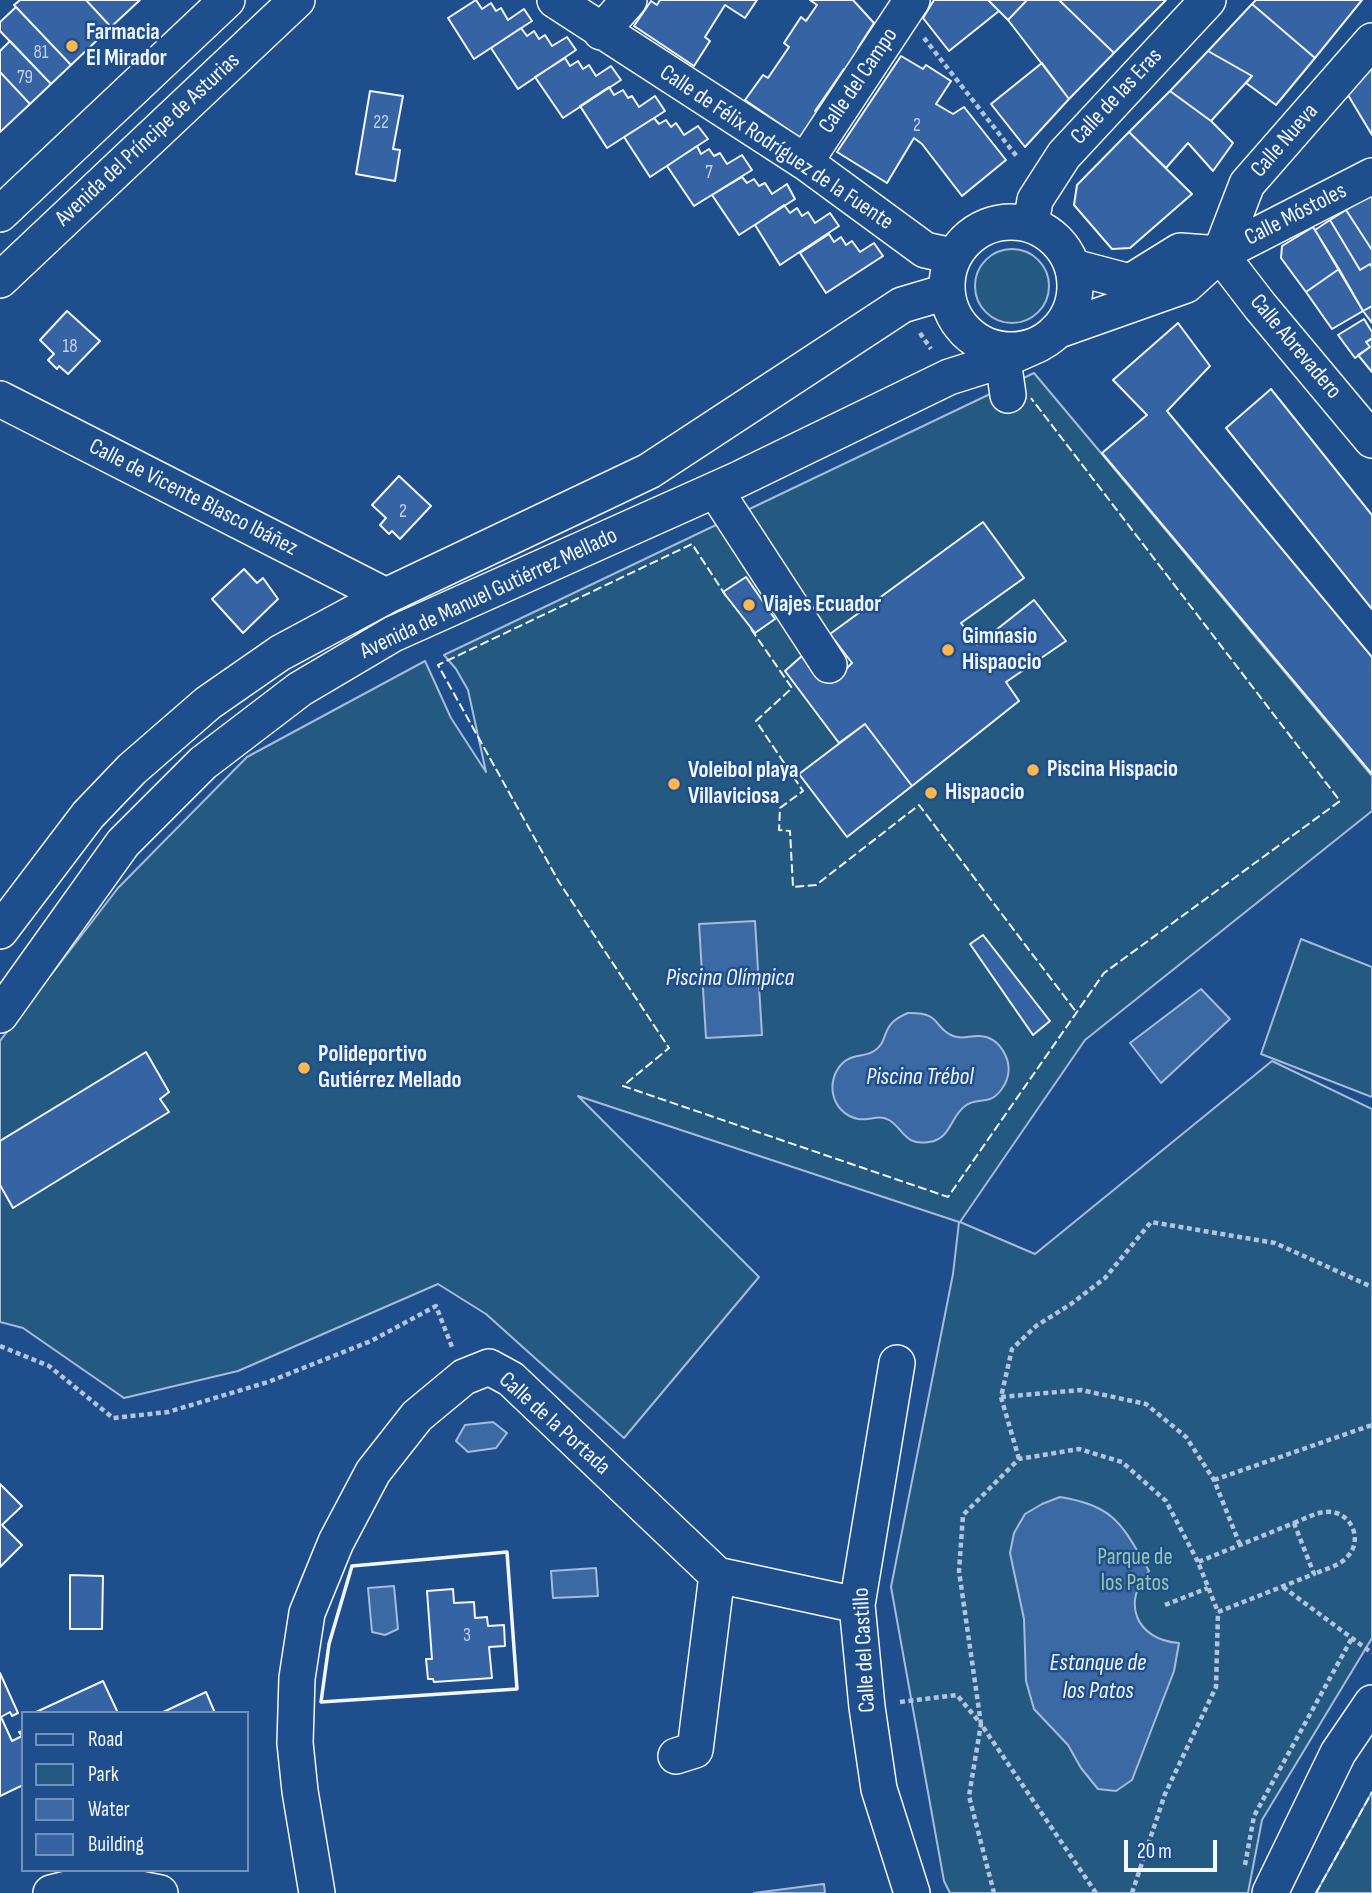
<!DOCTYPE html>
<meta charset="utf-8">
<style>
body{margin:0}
#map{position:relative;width:1372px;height:1893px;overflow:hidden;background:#1f4e8c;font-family:"Sofia Sans Condensed",sans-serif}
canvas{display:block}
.legend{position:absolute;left:21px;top:1711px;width:228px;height:161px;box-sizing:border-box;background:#1f4e8c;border:2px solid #7391ba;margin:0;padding:9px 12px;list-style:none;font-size:21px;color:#f2f6ff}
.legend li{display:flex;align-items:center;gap:14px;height:35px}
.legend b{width:35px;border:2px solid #7391ba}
.scale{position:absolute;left:1124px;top:1840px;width:93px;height:32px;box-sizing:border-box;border:4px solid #f2f6ff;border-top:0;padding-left:9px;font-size:21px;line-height:24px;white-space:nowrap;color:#f2f6ff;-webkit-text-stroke:5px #1f4e8c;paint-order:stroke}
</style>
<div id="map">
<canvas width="1372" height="1893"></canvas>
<ul class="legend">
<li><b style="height:9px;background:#1f4e8c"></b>Road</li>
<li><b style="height:19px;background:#245a82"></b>Park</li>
<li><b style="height:19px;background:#3b69a3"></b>Water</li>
<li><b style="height:19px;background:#3563a3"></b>Building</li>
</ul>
<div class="scale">20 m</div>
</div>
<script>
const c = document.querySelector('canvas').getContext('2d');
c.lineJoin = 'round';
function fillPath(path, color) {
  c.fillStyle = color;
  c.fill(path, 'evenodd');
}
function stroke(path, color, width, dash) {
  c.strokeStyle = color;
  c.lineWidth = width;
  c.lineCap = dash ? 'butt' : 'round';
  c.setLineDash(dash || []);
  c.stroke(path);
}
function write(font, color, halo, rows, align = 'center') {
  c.font = font + ' "Sofia Sans Condensed",sans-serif';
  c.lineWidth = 5;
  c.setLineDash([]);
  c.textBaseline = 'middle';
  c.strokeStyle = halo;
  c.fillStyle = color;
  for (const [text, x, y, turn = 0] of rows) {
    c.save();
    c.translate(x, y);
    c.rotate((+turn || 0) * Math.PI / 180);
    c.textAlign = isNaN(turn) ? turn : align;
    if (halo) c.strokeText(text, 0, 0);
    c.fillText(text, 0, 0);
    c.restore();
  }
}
const green = new Path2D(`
 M975 286a37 37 0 1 1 74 0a37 37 0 1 1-74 0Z
 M1034,373L1372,776V811L1085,1040L960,1222L1035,1254L1272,1061L1372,1109V1638L1262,1820L1248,1893H950L944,1881L891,1587L953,1274L959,1222L578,1096L759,1277L624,1438L486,1314L438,1284L238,1371L124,1398L23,1328L0,1322V1041L118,888L247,757L425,661L451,718L486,772L468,690L456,669L444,655Z
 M1301,939L1372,967V1097L1261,1054Z
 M1372,1792V1893H1316Z`);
fillPath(green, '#245a82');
stroke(green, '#a8bbd7', 2);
const water = new Path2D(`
 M755,921L762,1035L706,1038L699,924Z
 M1201,989L1230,1019L1161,1083L1130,1043Z
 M908,1013C942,1012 933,1028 953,1036C963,1040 970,1035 980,1036C1000,1037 1013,1061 1007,1079C1005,1086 998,1096 990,1099C982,1102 973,1099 965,1106C950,1117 951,1139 929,1142C904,1146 904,1129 889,1120C879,1114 869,1121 858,1119C830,1113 824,1078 845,1061C854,1054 865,1057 874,1051C891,1040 878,1025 908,1013Z
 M493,1422L507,1433L496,1448L468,1452L456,1441L465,1425Z
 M1060,1497C1116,1506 1122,1525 1149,1571C1121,1602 1136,1640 1179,1643L1174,1671L1132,1780L1116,1791L1098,1789L1081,1768L1068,1745L1034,1709L1026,1681L1024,1619L1010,1553L1014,1533L1025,1514L1042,1504Z
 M596,1568L598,1596L553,1598L551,1571Z
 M394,1586L398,1629L385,1635L372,1632L368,1588Z
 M824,1884L825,1893H754L823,1884Z`);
fillPath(water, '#3b69a3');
stroke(water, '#a8bbd7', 2);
const building = new Path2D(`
 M20,0H86L111,27L71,65L14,5Z
 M86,0H140L111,27Z
 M476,0L482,9L491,3L496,11L501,8L508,20L524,9L532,21L474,59L448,18Z
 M660,0H757L745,18L725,5L705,37L710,41L694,66L634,26L651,1L657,5Z
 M810,0H853L874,23L858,48L863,50L848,73L844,69L815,111L820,114L803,140L745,100L763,75L768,78L789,47L784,43L801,17L806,21L817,5Z
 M934,0H988L999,11L949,51L923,18Z
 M988,0H1027L1008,20Z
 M1027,0H1059L1114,53L1069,99L1008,20Z
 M1059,0H1166L1114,53Z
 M1256,0H1362L1315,58L1252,4Z
 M1252,4L1315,58L1276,105L1246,83L1252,76L1208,51Z
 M16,7L71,65L51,84L0,31V22Z
 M521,28L527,36L534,31L539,39L545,35L552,46L567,37L576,50L518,89L491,48Z
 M10,41L51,84L30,104L0,72V51Z
 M1208,51L1252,76L1211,121L1170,91Z
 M901,56L923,69L926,65L951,81L936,104L953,114L964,107L1006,160L962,196L922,144L914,138L887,183L837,152Z
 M565,58L570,66L578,61L583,69L589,65L596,76L611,66L621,80L563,118L535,77Z
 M1372,60V135L1345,90Z
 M1042,63L1069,99L1025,147L991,104Z
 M0,72L30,104L0,132Z
 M609,87L614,95L623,90L628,98L632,96L639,107L655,96L665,111L607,148L580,106Z
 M370,91L403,96L393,149L400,150L395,181L356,174Z
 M1170,91L1211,121L1233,143L1213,171L1188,143L1166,168L1129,132Z
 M654,118L659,124L666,120L671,127L676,123L684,135L698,126L708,139L650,177L624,137Z
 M1129,132L1192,194L1130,248L1112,249L1074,205L1077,185Z
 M697,146L701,154L709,149L714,156L720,153L727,164L742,155L752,170L694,206L667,166Z
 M742,177L747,183L754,179L759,186L765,183L772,194L787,184L795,199L739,235L712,195Z
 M1372,194V250L1346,210Z
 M784,205L790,213L797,208L802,216L808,212L815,223L830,213L839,226L780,265L755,225Z
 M1346,210L1372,250V267L1370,264L1360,270L1330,220Z
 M1330,220L1360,270L1370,264L1372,267V306L1363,311L1315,230Z
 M1313,227L1339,269L1306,292L1281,258L1282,246Z
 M829,234L834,242L841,237L846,245L852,241L860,252L874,243L883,256L826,293L800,253Z
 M1339,269L1363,311L1332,329L1306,292Z
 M1372,306V323L1363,311Z
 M67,311L100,341L68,374L59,366L57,369L48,360L54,354L40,340Z
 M1364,319L1372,332V338L1366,342L1370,347L1355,358L1338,335Z
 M1178,323L1210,366L1167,411L1372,657V774L1102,453L1147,415L1113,380Z
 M1372,339V372L1358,355L1370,347L1366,342Z
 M1271,389L1372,515V609L1226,428Z
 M399,476L431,506L400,539L392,531L389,534L380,525L386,518L372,505Z
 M983,522L1024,578L961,623L977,645L1034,600L1066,641L1006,682L1019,701L912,786L865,724L839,743L785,671L803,655L845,670L852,663L830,634Z
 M244,569L257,583L263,578L278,599L243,633L212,599Z
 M746,577L775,619L755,633L723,592Z
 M865,724L912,786L847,837L799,774Z
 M983,935L1050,1021L1033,1035L970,944Z
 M146,1052L169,1092L160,1099L169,1112L13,1208L0,1185V1141Z
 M0,1484L22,1506L2,1525L22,1545L0,1567Z
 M70,1575L103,1576L102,1629H70Z
 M453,1589L454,1603L474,1602L475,1618L487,1617L488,1626L504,1625L505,1646L489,1647L492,1678L434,1682L433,1679H428L426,1659H432L427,1591Z
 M0,1673L18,1713L12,1716L10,1712L1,1717L12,1741L22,1736L19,1732L23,1731V1785L0,1796Z
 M103,1681L118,1713H34Z
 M206,1692L215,1713H161Z`);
fillPath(building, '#3563a3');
stroke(building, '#f2f6ff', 2);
const minor = new Path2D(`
 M555,0L805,162L925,250L953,256
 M601,32L629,0
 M805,162L912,0
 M0,214L227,0
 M947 286a64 64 0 1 1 128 0a64 64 0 1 1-128 0Z
 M1031,224L1035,200L1064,155L1208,0
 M1220,254L1260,306L1372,440
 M1073,267L1130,282L1180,251L1220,254L1372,176
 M0,280L297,0
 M1056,331L1186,285L1220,254L1247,184L1372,41
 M1003,360L1008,395
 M0,399L386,596
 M715,490L829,665
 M0,931L88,815L132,769L208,703L280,653L386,596L649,471L902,305L946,292
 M0,1015L123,843L203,763L300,689L393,634L737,480L949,377L1003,360L1039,344
 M897,1363L857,1605L867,1707L879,1789L912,1893
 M676,1756L695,1750L717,1575
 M51,1893L99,1881L160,1893
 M317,1893L300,1791L295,1743L297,1678L307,1613L336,1542L373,1472L417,1416L464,1377L489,1367L511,1379L717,1575L857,1605
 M1270,1893L1338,1753L1372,1703`);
stroke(minor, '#f2f6ff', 38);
stroke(new Path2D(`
 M924,38L1018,158
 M920,333L931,349
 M0,1346L49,1366L113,1418L168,1412L268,1382L371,1341L436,1306L452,1347
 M1001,1397L1081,1390L1146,1404L1186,1437L1214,1480L1240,1545
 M1019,1459L1001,1397L1012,1349L1036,1326L1071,1304L1105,1278L1151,1222L1275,1243L1372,1287
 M1214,1480L1372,1425
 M1294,1523L1314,1574L1218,1612L1198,1562Z
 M1294,1523C1304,1519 1315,1513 1325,1512C1350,1509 1364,1539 1348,1556C1340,1566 1325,1569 1314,1574
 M1283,1587L1372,1653
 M1165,1605L1208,1588
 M900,1702L957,1695L981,1724L969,1796L994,1893
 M1245,1865L1254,1816L1352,1638
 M1096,1893L981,1724L959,1571L963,1515L1019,1459L1079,1449L1122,1462L1166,1501L1198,1562
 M1132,1893L1165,1794L1216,1687L1218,1612`), '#b3c4dc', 4.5, [5, 3.5]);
stroke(minor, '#1f4e8c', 35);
stroke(new Path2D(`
 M726,596L692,544L438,665L559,882L669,1048L623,1086L948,1197L1104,973L1340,801L1031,398
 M751,629L792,688L756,721L803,791L780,808L779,830L790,831L793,887L816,885L919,805L1077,1013
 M1316,1893L1372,1792`), '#f2f6ff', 2, [9, 3.5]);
stroke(new Path2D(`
 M507,1552L517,1689L321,1702L329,1644L352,1566Z`), '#f2f6ff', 3.5);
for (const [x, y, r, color] of [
 [72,46,7,"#ffb74d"],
 [749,605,7,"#ffb74d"],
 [948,650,7,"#ffb74d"],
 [1033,770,7,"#ffb74d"],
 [674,784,7,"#ffb74d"],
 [931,793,7,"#ffb74d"],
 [304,1068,7,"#ffb74d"]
]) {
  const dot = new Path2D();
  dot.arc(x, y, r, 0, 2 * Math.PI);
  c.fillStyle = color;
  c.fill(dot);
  stroke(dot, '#1f4e8c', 2.5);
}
write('19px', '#c3d1e8', null, [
 ["81",41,53],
 ["79",25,78],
 ["22",381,123],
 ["2",917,126],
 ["7",709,173],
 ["18",70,347],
 ["2",403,512],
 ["3",467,1636]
]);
write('bold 23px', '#f2f6ff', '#1f4e8c', [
 ["Farmacia",86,33],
 ["El Mirador",86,59],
 ["Viajes Ecuador",763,605],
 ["Gimnasio",962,637],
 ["Hispaocio",962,663],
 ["Piscina Hispacio",1047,770],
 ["Voleibol playa",688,771],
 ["Villaviciosa",688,797],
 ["Hispaocio",945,793],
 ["Polideportivo",318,1055],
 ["Gutiérrez Mellado",318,1081]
], 'left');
write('23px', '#f2f6ff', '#1f4e8c', [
 ["Calle del Campo",859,81,-56],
 ["Calle de las Eras",1117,97,-47],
 ["Avenida del Príncipe de Asturias",148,140,-43],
 ["Calle Nueva",1285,141,-49],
 ["Calle de Félix Rodríguez de la Fuente",776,148,34],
 ["Calle Móstoles",1296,215,-27],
 ["Calle Abrevadero",1295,347,50],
 ["Calle de Vicente Blasco Ibáñez",193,498,27],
 ["Avenida de Manuel Gutiérrez Mellado",489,594,-25],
 ["Calle de la Portada",554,1424,42],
 ["Calle del Castillo",865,1650,-93]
]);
write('23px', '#97c8a6', '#1f4e8c', [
 ["Parque de",1135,1558],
 ["los Patos",1135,1584]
]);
write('italic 24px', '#f2f6ff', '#1f4e8c', [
 ["Piscina Olímpica",730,979],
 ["Piscina Trébol",920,1078],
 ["Estanque de",1098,1664],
 ["los Patos",1098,1692]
]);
</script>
